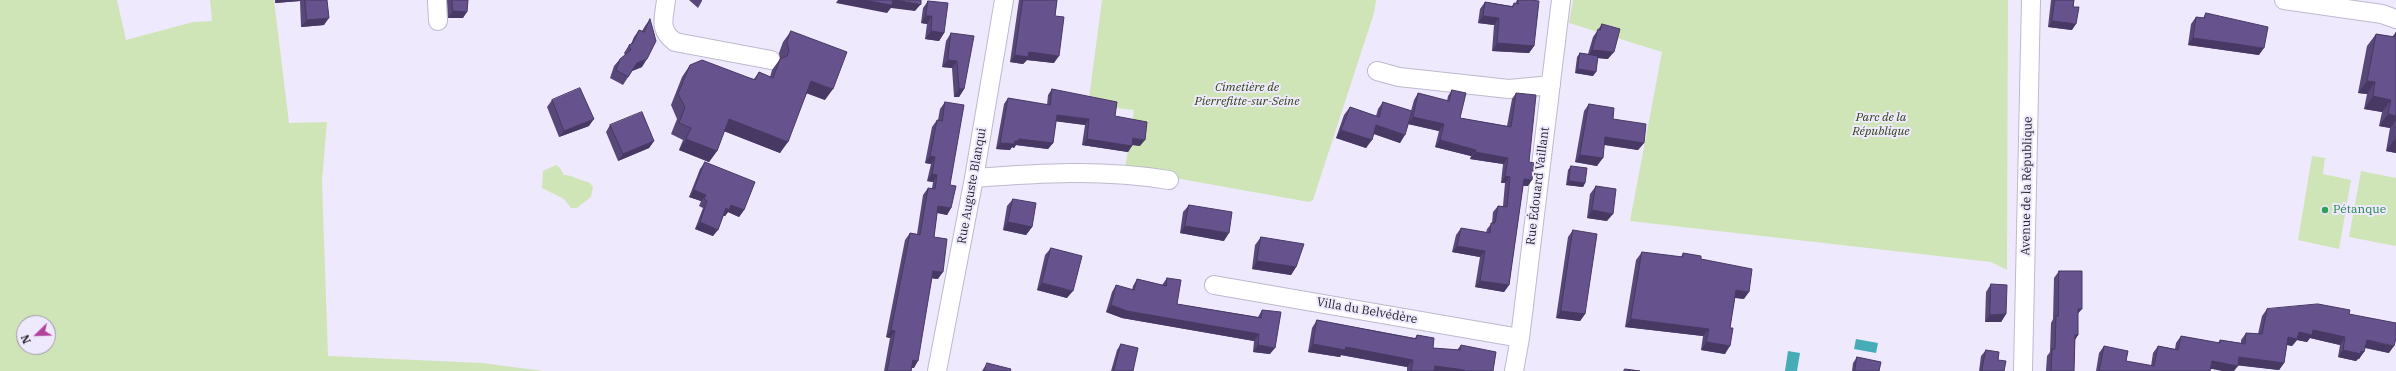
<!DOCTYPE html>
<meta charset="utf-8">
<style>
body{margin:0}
#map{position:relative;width:2396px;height:371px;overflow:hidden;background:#efe9fe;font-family:"IBM Plex Serif",serif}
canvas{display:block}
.north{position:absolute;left:16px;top:315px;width:40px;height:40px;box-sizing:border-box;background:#efe9fe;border:1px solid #9e99a9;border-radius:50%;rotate:247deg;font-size:11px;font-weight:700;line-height:16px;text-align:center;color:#242229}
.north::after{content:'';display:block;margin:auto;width:14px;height:18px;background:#b4429b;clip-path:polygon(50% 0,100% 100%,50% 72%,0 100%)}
</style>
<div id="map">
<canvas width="2396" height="371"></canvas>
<div class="north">N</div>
</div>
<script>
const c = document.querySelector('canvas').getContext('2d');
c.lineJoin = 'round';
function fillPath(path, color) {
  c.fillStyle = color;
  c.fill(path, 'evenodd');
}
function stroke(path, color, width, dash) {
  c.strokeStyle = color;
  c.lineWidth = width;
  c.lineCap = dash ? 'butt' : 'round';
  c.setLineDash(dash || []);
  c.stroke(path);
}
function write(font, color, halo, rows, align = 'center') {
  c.font = font + ' "IBM Plex Serif",serif';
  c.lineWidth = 4;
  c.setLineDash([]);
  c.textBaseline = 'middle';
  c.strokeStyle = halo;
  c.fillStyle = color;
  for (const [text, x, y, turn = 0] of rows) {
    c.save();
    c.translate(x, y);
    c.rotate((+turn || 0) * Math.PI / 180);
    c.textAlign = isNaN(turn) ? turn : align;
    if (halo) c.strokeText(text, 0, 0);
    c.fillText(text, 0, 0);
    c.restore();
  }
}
fillPath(new Path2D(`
 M0,0H117L126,40L193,22L212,21L210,0H274L289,123L327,122L322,181L328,356L482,363L544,371H0ZM24,323H48V347H24Z
 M1102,0H1376L1374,13L1313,200L1309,202L1125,169L1134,110L1088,105Z
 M1573,0H2008L2007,270L1991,262L1630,221L1662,52L1569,23Z
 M2312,156L2325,158L2323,174L2351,180L2339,249L2298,240Z
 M556,165L560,168L564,175C573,175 580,181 589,182L593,187L591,197L577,208H571L564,199L542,188L543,171Z
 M2361,171L2396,178V246L2349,237Z`), '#cfe5b8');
fillPath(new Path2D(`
 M1856,339L1878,343L1876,353L1854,349Z
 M1788,351L1800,353L1797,371H1785Z`), '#46adb8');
const minor = new Path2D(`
 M437,0L438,21
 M666,0C664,19 658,29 675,42L771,60
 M2284,0L2382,14L2396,19
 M1377,71L1399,77L1509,89L1551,85
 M974,178C1040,173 1103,169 1169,180
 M1214,285L1520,338
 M937,371L974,178L1004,0
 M1514,371L1520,338L1561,0
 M2023,371L2031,0`);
stroke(minor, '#beb9cd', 20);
stroke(minor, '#fff', 18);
fillPath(new Path2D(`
 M275,0H327L324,25L301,27L300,1L275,3Z
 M447,0H468L463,18H448Z
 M689,0H702V1L698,8Z
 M1019,0H1057L1055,16L1054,63L1027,60L1023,64L1010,62Z
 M1517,0H1530L1534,46L1529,53L1492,51L1494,25L1478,23L1480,9L1485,2L1512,6L1514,3L1515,4Z
 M2051,0H2074L2072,30L2048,27Z
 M928,1L944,33L939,41L925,39L927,24L921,23L923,8Z
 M2206,13L2259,55L2188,45L2191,24L2196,17L2203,18Z
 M650,19L642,67L632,71L623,85L610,78L614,66L620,59L625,55L624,53L629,45L631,44L634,37L639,30L642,31L645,26Z
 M1602,24L1608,59L1598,58L1593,76L1575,73L1577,57L1580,53L1588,54L1593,37Z
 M791,31L825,100L807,93L780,153L724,131L717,151L709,162L679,150L683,140L671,134L677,119L671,105L682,77L690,65L754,79L759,72L770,77L772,70L780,59L779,53L783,42Z
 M2396,32V153L2386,151L2390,128L2379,126L2382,112L2364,109L2367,94L2358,93L2367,46L2376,34L2392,37Z
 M951,33L964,89L959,97H954L952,68L942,67L946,41Z
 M1052,89L1115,116L1140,146L1132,145L1128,152L1082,145L1085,125L1056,121L1053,143L1048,149L1016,145L1014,148L1012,147L1010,150L996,149L1004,104L1008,98L1047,105L1048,95Z
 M1452,90L1460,118L1507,126L1512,99L1516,93L1529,162L1528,186H1523L1509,285L1504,292L1475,287L1480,257L1452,252L1456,235L1461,228L1486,233L1487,229L1492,223L1493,212L1498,206H1503L1505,183H1501L1503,164L1470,159L1471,156L1435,147L1439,131L1408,124L1400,143L1374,134L1366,148L1336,138L1344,115L1350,107L1376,116L1378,109L1383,102L1411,111L1414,100L1418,93L1447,101L1448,96Z
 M552,100L589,126L559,137L547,107Z
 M945,102L951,208L947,215L937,213L934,237L938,279L932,278L914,368H912L911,371H884L890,338L886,337L905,240L910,233L917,234L923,195L928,188H932L933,182L927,181L931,164L925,163L932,127L937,120H938L940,109Z
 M1589,104L1613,119L1644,143L1638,150L1604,145L1597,166L1575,162L1584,111Z
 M610,125L654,141L649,148L618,161L606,132Z
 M705,162L744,210L739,217L728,212L725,216H723L713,236L695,229L703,208L699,206L701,201L689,197L700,169Z
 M1571,166L1585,183L1583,187L1566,185L1568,170Z
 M1596,186L1607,221L1587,218L1590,194Z
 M1013,199L1032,227L1026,235L1003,230L1007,206Z
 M1189,205L1224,241L1180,233L1183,212Z
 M1573,230L1585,314L1580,321L1556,318L1568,237Z
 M1261,237L1296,267L1291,275L1252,269L1255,245Z
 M1051,248L1067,298L1037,290L1045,255Z
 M1642,252L1681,257L1683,253L1701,259L1744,299L1735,298L1725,354L1701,350L1703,336L1625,327L1636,260Z
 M2059,271L2078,313V335L2075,340L2074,371H2046L2047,356L2050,352L2051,323L2053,319L2054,278Z
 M1167,278L1177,304L1258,317L1262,310L1270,354L1253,352L1254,341L1122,318L1106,312L1112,292L1116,285L1132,290L1133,286L1137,279L1162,285Z
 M1991,284L2006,314L2001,322H1985L1986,292Z
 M2267,309L2349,314L2389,353L2365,348L2359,359H2358L2356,361L2338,357L2340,345L2310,338L2307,342L2297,340L2292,346L2287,345L2284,363L2279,370L2238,365L2210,369V371H2096L2099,353L2104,346L2126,361L2151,366L2153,353L2158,346L2175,349L2176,343L2181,336L2218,343L2220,340L2241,343V340L2246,333L2258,334L2262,316Z
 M1317,320L1415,338L1417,335L1433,348L1457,350L1461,345L1493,371H1407V367L1341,355L1340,357L1308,352L1312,328Z
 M1121,344L1133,371H1111L1117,350Z
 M1986,350L1998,360L2004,371H1979L1981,356Z
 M1857,357L1879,371H1852L1853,363Z
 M987,363L985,371H982Z`), '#584779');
fillPath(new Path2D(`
 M277,0H300V1L275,3Z
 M838,0H896L921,4L915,11L891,8L887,13L836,3Z
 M453,11L467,12L463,18H448Z
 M926,16H932L927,24L921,23Z
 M1483,16L1499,18L1494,25L1478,23Z
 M329,18L324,25L301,27L307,20Z
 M2052,21L2076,24L2072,30L2048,27Z
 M931,31L944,33L939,41L925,39Z
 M2193,38L2264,48L2259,55L2188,45Z
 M1497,43L1534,46L1529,53L1492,51Z
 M1592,50L1614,52L1608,59L1587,57Z
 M1029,52L1059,56L1054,63L1027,60L1023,64L1010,62L1015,55Z
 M647,59L642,67L632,71L637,63Z
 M948,60L957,61L952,68L942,67Z
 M1578,69L1596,72L1593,76L1575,73Z
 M811,81L833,89L825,100L803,92Z
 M2367,81L2375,82L2367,94L2358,93Z
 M959,89H964L959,97H954Z
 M2373,96L2391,100L2382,112L2364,109Z
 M2388,114L2396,116V120L2390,128L2379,126Z
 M1057,115L1089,119L1085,125L1053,121Z
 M1413,117L1444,124L1439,131L1408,124Z
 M594,119L589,126L559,137L564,131Z
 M729,119L788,142L780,153L721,130Z
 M1376,125L1405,135L1400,143L1371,133Z
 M1341,130L1372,140L1366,148L1336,138Z
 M1605,137L1644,143L1638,150L1600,144Z
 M1133,138L1145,140L1140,146L1129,144Z
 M686,139L717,151L709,162L679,150Z
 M1019,139L1053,143L1048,149L1016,145L1014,148L1012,147L1010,150L996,149L1000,143Z
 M1087,139L1132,146L1128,152L1082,145Z
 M2395,139H2396V153L2386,151Z
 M1440,140L1476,150L1471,156L1435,147Z
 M654,141L649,148L618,161L623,154Z
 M1475,152L1508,158L1503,164L1470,159Z
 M1580,155L1603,158L1597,166L1575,162Z
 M930,156L935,157L931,164L925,163Z
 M932,174L937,175L933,182L927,181Z
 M1505,176L1510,177L1505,183H1501Z
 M1524,179L1532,180L1528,186L1520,185Z
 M1569,181L1585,183L1583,187L1566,185Z
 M694,190L706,195L701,201L689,197Z
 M731,205L744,210L739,217L728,212L725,216L721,215L726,208Z
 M938,206L951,208L947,215L934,212Z
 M1592,210L1613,214L1607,221L1587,218Z
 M700,222L718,230L713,236L695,229Z
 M1008,222L1032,227L1026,235L1003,230Z
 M1185,226L1229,233L1224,241L1180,233Z
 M1457,246L1485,251L1480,257L1452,252Z
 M1257,261L1296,267L1291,275L1252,269Z
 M933,271L943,272L938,279L928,278Z
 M1480,281L1509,285L1504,292L1475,287Z
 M1042,283L1073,291L1067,298L1037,290Z
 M1736,290L1749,292L1744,299L1731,297Z
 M1111,305L1259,334L1254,341L1122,318L1106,312Z
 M2078,309H2082L2076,316Z
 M1561,311L1585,314L1580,321L1556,318Z
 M2006,314L2001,322H1985L1990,315Z
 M1631,319L1709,329L1703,336L1625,327Z
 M891,330L895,331L890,338L886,337Z
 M2313,330L2345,337L2340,345L2310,338L2307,342L2297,340L2292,346L2283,344L2288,337L2299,332Z
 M2075,335H2078L2073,342Z
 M2367,340L2394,346L2389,353L2362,347Z
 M1706,342L1730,346L1725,354L1701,350Z
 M1313,344L1346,347L1413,360L1407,367L1341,355L1340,357L1308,352Z
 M1258,345L1275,348L1270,354L1253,352Z
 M2343,350L2361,351L2364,352L2359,359H2358L2356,361L2338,357Z
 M2239,357L2284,363L2279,370L2234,365Z
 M913,360L918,361L914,368L908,367Z
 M2212,361L2238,366L2234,371H2222L2207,368Z
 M1435,366L1464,370V371H1431Z`), '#473963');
const building = new Path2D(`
 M305,0H327L329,18L307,20Z
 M452,0H468L467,12L453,11Z
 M864,0H893L892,5Z
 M896,0H921V4Z
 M1023,0H1057L1055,16L1064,17L1059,56L1029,52L1028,57L1015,55Z
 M1518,0H1530L1539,1L1534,46L1497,43L1499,18L1483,16L1485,2L1513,7L1514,3L1518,4Z
 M2055,0H2074L2073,7H2079L2076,24L2052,21Z
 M928,1L948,3L944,33L931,31L932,16H926Z
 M2206,13L2268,27L2264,48L2193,38L2196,17L2204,18Z
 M650,19L656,41L647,59L637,63L628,77L616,70L620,59L631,50L629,45L633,43L639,30L644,32Z
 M1602,24L1620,29L1614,52L1592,50L1598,29L1600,30Z
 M791,31L847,52L833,89L811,81L788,142L729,119L717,151L686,139L691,128L679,123L685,107L678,94L690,65L702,60L755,80L759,72L773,78L780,59L787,56L789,51L787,42Z
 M951,33L974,36L964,89H959L957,61L948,60Z
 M2396,33V116L2388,114L2391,100L2373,96L2375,82L2367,81L2376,34L2395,37Z
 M1580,53L1598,56L1596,72L1578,69Z
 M580,88L594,119L564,131L552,100Z
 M1052,89L1117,102L1115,116L1147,122L1145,140L1133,138L1132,146L1087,139L1089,119L1057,115L1053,143L1019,139L1018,141H1015L1014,144L1000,143L1008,98L1050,105Z
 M1452,90L1466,93L1460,118L1511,127L1516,93L1536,95L1529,162L1534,163L1532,180L1524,179L1509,285L1480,281L1485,251L1457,246L1461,228L1490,233L1491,223H1495L1498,206L1507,207L1510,177L1505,176L1508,158L1475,152L1476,150L1440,140L1444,124L1413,117L1418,93L1449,101Z
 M945,102L964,105L950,185L956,186L951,208L938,206L934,237L947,239L943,272L933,271L918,361L913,360L911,371H887L895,331L891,330L910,233L920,235L928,188L935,189L937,175L932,174L935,157L930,156L937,120L942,121Z
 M1383,102L1412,111L1405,135L1376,125L1372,140L1341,130L1350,107L1379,117Z
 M1589,104L1614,108L1613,119L1646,124L1644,143L1605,137L1603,158L1580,155Z
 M642,112L654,141L623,154L610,125Z
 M705,162L755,182L744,210L731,205L729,210L726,208L718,230L700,222L707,201L704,199L706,195L694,190Z
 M1571,166L1587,168L1585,183L1569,181Z
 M1596,186L1616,189L1613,214L1592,210Z
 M1013,199L1036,203L1032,227L1008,222Z
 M1189,205L1232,212L1229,233L1185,226Z
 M1573,230L1597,234L1585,314L1561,311Z
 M1261,237L1304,244L1296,267L1257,261Z
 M1051,248L1082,256L1073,291L1042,283Z
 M1642,252L1683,257V253L1701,256V259L1752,269L1749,292L1736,290L1730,328H1733L1730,346L1706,342L1709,329L1631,319Z
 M2059,271H2082V309H2078V335H2075L2074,371H2051L2052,349H2055L2056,316H2058Z
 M1167,278L1181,280L1177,304L1261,318L1262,310L1281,312L1275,348L1258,345L1259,334L1127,311L1111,305L1116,285L1134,290L1137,279L1166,286Z
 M1991,284L2007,285L2006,314L1990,315Z
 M2318,304L2350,310L2349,314L2396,323V338L2394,346L2367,340L2364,352L2361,351V354L2343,350L2345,337L2313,330L2312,335L2299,332L2297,339L2288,337L2284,363L2239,357L2238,366L2212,361L2210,371H2099L2104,346L2128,351L2126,361L2154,366L2158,346L2178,350L2181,336L2220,343V340L2245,344L2246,333L2262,334L2267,309Z
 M1317,320L1416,339L1417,335L1434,338L1433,348L1460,350L1461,345L1496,352L1493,371H1464V370L1435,366L1434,371H1411L1413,360L1346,347L1345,350L1313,344Z
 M1121,344L1138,348L1133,371H1114Z
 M1986,350L1999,352L1998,360L2006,361L2004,371H1982Z
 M1857,357L1881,362L1879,371H1855Z
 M987,363L1011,369L1010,371H985Z
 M1625,369L1640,371H1624Z`);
fillPath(building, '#66528d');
stroke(building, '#473963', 1);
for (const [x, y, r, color] of [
 [2325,210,4,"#2e9e5b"]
]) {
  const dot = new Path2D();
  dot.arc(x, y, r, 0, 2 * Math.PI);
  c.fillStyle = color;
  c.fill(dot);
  stroke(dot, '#efe9fe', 1.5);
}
write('italic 12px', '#2e4112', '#efe9fe', [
 ["Cimetière de",1247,88],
 ["Pierrefitte-sur-Seine",1247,102],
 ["Parc de la",1881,118],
 ["République",1881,132]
]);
write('12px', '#242229', '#efe9fe', [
 ["Rue Auguste Blanqui",972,186,-80],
 ["Rue Édouard Vaillant",1538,186,-83],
 ["Avenue de la République",2027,186,-89],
 ["Villa du Belvédère",1367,311,10]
]);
write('12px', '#27864d', '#efe9fe', [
 ["Pétanque",2333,210]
], 'left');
</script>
